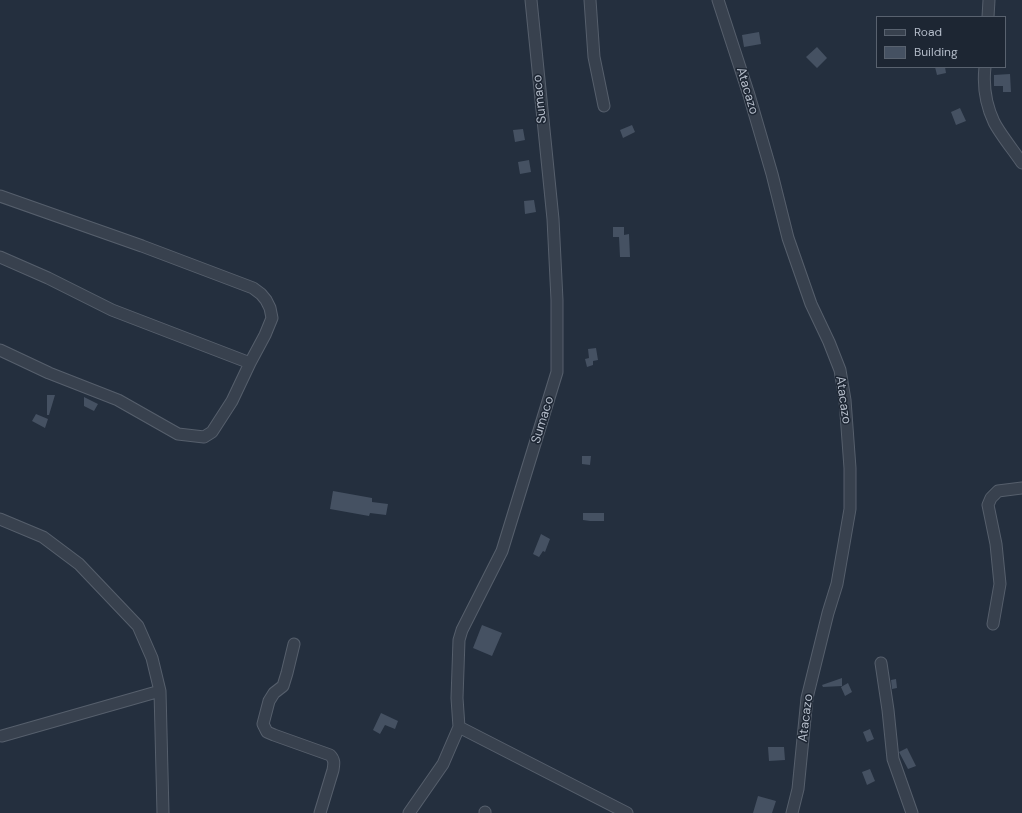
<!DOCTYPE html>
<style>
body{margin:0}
#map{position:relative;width:1022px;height:813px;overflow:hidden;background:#242f3e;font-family:"DM Sans",sans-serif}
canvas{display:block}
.legend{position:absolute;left:876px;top:16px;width:130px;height:52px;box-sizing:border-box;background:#1d2633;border:1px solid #59626f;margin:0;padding:5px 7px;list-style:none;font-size:12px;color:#b4bcc9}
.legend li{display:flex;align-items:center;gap:8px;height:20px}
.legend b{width:20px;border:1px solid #59626f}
</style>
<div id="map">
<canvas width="1022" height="813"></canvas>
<ul class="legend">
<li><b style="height:5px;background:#38414e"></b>Road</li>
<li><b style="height:11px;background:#455162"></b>Building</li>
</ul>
</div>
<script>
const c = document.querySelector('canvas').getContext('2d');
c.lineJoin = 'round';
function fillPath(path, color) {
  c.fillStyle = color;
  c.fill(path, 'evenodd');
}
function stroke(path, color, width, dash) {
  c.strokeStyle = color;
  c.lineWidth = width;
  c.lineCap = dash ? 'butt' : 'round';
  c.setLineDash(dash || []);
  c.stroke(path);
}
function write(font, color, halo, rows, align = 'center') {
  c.font = font + ' "DM Sans",sans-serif';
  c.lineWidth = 3;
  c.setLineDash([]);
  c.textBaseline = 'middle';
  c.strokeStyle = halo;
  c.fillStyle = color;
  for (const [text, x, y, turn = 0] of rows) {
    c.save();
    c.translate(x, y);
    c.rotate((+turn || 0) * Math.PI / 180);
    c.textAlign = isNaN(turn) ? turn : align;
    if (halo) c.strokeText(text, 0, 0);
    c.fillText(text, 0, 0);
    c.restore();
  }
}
fillPath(new Path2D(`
 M759,32L761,44L744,47L742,35Z
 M817,47L827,58L817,68L806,57Z
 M935,67H945L946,73L937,75Z
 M1010,74L1011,92H1003V86H994V75Z
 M960,108L966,121L956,125L951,112Z
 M632,125L635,132L623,138L620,130Z
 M523,129L525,140L515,142L513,130Z
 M529,160L531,172L520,174L518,162Z
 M534,200L536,212L525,214L524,201Z
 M613,227H624V235L629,234L630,257H620L619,237H613Z
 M596,348L598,360L593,361V365L587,367L585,359L589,358L588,349Z
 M47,395H55L49,415H47Z
 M84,397L98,404L94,411L84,406Z
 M36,414L48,419L45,428L32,421Z
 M582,456H591L590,465L582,464Z
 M333,491L372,498V502L388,504L386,515L370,513L369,516L330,509Z
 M583,513H604V521H590L583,520Z
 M541,534L550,539L545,552L543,551L539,557L533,554Z
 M482,625L502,633L492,656L473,648Z
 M842,678V686L823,687L822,685Z
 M896,679L897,688L892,689L891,680Z
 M848,683L852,692L845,696L841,687Z
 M381,713L398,721L395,729L385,725L380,734L373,730Z
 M870,729L874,739L867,742L863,732Z
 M768,747H784L785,760L769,761Z
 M907,748L916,766L908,769L899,752Z
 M870,769L875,781L867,785L862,772Z
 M758,796L776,801L772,813H753Z`), '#455162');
const minor = new Path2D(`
 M590,0L594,57L604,106
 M718,0L749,95L772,174L788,238L811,304L829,342L840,370L845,400L850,468V509L837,584L828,613L807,698L798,789L792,813
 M988,17L989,0
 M985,67C983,85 986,105 994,122C1000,134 1014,151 1022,163
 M0,196L142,246L253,288L261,294L266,300L270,308L272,318L265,335L250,363L232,401L212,432L204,437L178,434L118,400L49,373L0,350
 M0,257L48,278L112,310L250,363
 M0,519L43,537L79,564L138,626L152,658L160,691L163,813
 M993,624L1000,584L996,544L988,505L991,498L998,491L1022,488
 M294,644L287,673L283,686L274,693L269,701L263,724L267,732L274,735L330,755C335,760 334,764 333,770L320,813
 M881,663L888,710L893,759L912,813
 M459,727L627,813
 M2,736L160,691
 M409,813L443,764L459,727L457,698L459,640L462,630L502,551L557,372V300L553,219L531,0
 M485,813V812`);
stroke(minor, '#565f6c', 13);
stroke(minor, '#38414e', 11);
write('13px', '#b4bcc9', '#1d2633', [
 ["Atacazo",747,91,73],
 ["Sumaco",540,99,-96],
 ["Atacazo",843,400,82],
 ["Sumaco",543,420,-73],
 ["Atacazo",806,718,-83]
]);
</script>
